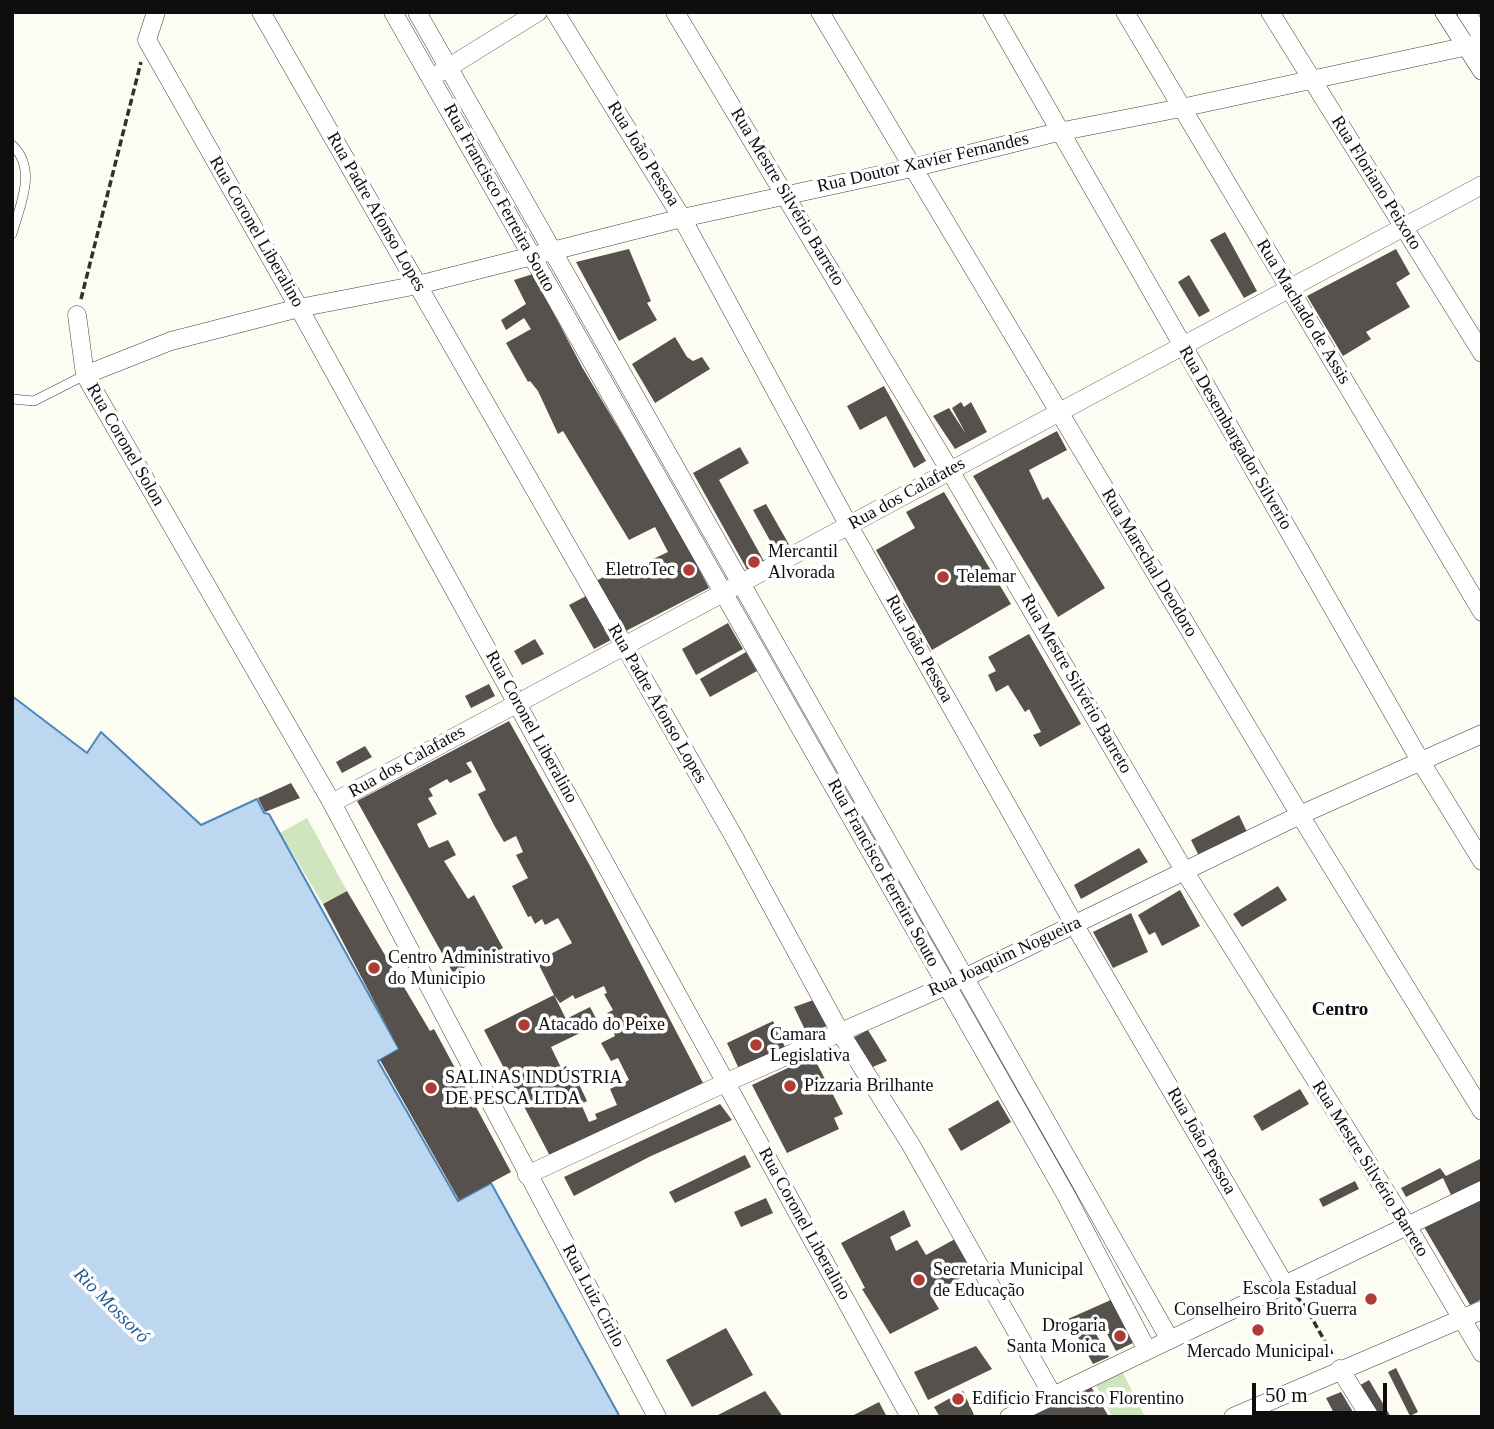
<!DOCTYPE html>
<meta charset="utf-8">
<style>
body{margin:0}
#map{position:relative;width:1494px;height:1429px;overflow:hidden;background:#fdfcf2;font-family:Georgia,serif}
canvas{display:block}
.frame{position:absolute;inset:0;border:14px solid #0e0e0e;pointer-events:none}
.scale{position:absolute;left:1252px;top:1383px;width:135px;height:32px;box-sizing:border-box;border:4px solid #0e0e0e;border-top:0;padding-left:9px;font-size:21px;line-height:24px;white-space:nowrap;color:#0e0e0e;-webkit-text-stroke:5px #fff;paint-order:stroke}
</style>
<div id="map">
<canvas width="1494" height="1429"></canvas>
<div class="frame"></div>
<div class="scale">50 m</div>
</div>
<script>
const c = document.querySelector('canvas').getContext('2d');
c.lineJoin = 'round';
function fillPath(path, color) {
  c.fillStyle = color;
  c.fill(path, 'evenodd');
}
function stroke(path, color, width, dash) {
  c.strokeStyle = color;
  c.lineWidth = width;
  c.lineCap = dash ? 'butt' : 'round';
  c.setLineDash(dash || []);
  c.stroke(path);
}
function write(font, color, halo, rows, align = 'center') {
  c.font = font + ' Georgia,serif';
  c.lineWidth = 7;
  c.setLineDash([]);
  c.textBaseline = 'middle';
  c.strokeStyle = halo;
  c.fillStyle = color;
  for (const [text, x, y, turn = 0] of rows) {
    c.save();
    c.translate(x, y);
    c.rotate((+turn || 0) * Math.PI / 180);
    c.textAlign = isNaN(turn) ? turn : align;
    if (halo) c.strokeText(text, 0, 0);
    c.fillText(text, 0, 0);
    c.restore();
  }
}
fillPath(new Path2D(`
 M307,818L347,891L323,904L280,833Z
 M1122,1371L1145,1417H1112L1096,1385Z`), '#cfe5be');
const water = new Path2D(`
 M12,696L87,753L101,732L201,825L257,799L264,813L269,814L399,1049L378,1061L458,1201L491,1183L620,1417H12Z`);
fillPath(water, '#bcd7ef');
stroke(water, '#4b86be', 2);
fillPath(new Path2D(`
 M1225,232L1257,291L1244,298L1210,240Z
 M629,249L651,301L647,303L657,320L619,341L576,262Z
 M1396,249L1410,274L1396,283L1410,307L1366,332L1371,339L1343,356L1307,296Z
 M533,274L582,367L672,518L709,588L622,633L596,581L626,565L628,569L642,563L647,575L658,569L653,559L668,552L655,527L629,540L563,431L558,434L538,391L530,381L528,382L506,343L531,329L524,318L506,330L501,320L526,304L514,280Z
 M1189,275L1210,311L1199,317L1178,282Z
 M675,337L687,357L693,361L702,357L710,369L655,403L632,364Z
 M884,386L926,461L914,468L886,416L860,430L847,406Z
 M961,402L964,407L971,402L987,432L955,449L933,416L949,408L966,434L952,408Z
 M1057,431L1067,450L1029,470L1043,500L1048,497L1105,588L1058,617L973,476Z
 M740,447L749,463L719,480L765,563L749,573L693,473Z
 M944,492L1011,604L932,650L876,550L915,528L906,512Z
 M766,504L791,548L778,555L753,510Z
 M588,595L613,639L594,649L569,605Z
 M728,623L743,649L696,675L682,649Z
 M1029,634L1081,724L1040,747L1033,735L1041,732L1029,709L1025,712L1008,685L996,692L988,675L996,671L988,657Z
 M535,639L544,654L522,665L514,651Z
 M746,652L757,671L710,697L700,679Z
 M489,684L495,696L471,708L465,696Z
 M509,721L589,864L703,1083L551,1158L484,1030L554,995L566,1019L590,1007L599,1024L551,1047L568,1082L576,1078L587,1101L581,1104L589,1122L597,1119L595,1114L617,1105L610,1089L629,1080L618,1058L611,1061L601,1043L615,1036L607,1013L613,1010L604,994L607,993L604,986L575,999L573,995L560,1003L554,995L537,961L572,943L558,918L545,925L542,919L535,924L531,916L528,917L512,886L528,878L516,855L523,852L516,836L504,842L495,827L478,794L486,790L471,761L466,763L472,772L450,783L447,779L429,789L433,796L428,798L437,814L417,824L429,848L448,840L456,855L444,861L468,899L474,895L503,948L453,973L357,801Z
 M365,746L372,757L342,773L336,762Z
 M291,783L300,798L265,812L258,798Z
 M1239,815L1247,832L1199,856L1191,840Z
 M1139,848L1148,862L1081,899L1074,885Z
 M1278,886L1287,900L1242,927L1233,914Z
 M1180,890L1200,926L1162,946L1155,932L1149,935L1138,915Z
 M347,891L430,1031L434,1029L511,1172L459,1200L380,1060L399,1049L323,904Z
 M1131,913L1148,952L1113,968L1093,932Z
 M819,998L832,1023L808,1036L794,1007Z
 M773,1021L785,1047L739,1069L727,1043Z
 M868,1030L887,1061L870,1068L853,1038Z
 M813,1056L843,1114L834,1118L839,1129L787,1153L752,1085Z
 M1300,1089L1309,1104L1262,1131L1253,1116Z
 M998,1100L1011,1122L961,1151L948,1129Z
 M720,1104L732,1120L651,1156L574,1196L564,1177Z
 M745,1155L751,1167L675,1203L669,1192Z
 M1482,1158V1183L1452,1197L1443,1178L1406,1197L1401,1188L1440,1168L1446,1176Z
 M1355,1181L1359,1189L1323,1207L1319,1199Z
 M766,1198L773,1213L741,1227L734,1212Z
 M1482,1199V1299L1470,1305L1424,1227Z
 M904,1210L911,1226L890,1237L896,1251L917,1240L926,1255L955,1239L973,1272L930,1294L939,1309L890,1334L862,1289L865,1288L841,1243Z
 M1113,1299L1135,1342L1116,1351L1105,1330L1096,1334L1109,1357L1093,1364L1068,1319Z
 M726,1328L753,1375L692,1407L666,1360Z
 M976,1346L992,1369L928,1400L914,1372Z
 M1396,1368L1418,1412L1410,1416L1388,1372Z
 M1369,1380L1391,1417H1375L1357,1387Z
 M1090,1385L1109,1417H1022Z
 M765,1391L783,1417H714Z
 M963,1391L975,1417H940L934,1407Z
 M1341,1392L1356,1417H1336L1326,1398Z
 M879,1402L887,1417H850Z`), '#56514c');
const lane = new Path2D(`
 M12,145C38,169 20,205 12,234
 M12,399L34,401L85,375`);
const street = new Path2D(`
 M156,12L147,40L299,308L910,1417
 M261,12L733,835L840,1032L911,1145L1053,1396
 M393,12L1066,1195L1147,1350
 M417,12L1169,1338
 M555,12L682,218L849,526L1074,924L1285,1285
 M675,12L949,469L1185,872L1408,1227L1482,1353
 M820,12L1300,815L1482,1111
 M992,12L1421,762L1482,861
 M1125,12L1482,612
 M1270,12L1482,353
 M1444,12L1482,71
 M1466,12L1482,37
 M441,72L538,12
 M77,315L85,375L332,803L657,1417
 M85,375L171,341L299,308L418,285L682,218L912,168L1058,132L1181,108L1482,43
 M332,803L1482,185
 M527,1175L727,1082L964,978L1300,815L1482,734
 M1340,1369L1370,1417
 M1009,1417L1482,1190
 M1233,1417L1482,1310`);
stroke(lane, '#414141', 10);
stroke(street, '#414141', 19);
stroke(new Path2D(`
 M81,299L141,62
 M1296,1296L1305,1306L1332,1354`), '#303030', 3.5, [7, 3.5]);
stroke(lane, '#fff', 9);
stroke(street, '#fff', 18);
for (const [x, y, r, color] of [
 [754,562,7,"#af3b36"],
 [689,570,7,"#af3b36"],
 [943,577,7,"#af3b36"],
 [374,968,7,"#af3b36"],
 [524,1025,7,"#af3b36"],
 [756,1045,7,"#af3b36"],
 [790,1086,7,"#af3b36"],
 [431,1088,7,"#af3b36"],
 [919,1280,7,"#af3b36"],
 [1371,1299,7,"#af3b36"],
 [1258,1330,7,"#af3b36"],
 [1120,1336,7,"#af3b36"],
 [958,1399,7,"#af3b36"]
]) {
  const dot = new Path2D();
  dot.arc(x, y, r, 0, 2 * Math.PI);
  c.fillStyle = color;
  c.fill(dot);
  stroke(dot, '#fff', 2.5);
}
write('18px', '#0e0e0e', '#fff', [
 ["Rua João Pessoa",643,154,58],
 ["Rua Doutor Xavier Fernandes",923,163,-13],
 ["Rua Floriano Peixoto",1376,183,58],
 ["Rua Mestre Silvério Barreto",787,197,59],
 ["Rua Francisco Ferreira Souto",499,198,61],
 ["Rua Padre Afonso Lopes",376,212,60],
 ["Rua Coronel Liberalino",256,232,60],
 ["Rua Machado de Assis",1303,312,59],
 ["Rua Desembargador Silverio",1235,438,60],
 ["Rua Coronel Solon",125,445,60],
 ["Rua dos Calafates",907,494,-29],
 ["Rua Marechal Deodoro",1149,563,59],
 ["Rua João Pessoa",919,649,61],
 ["Rua Mestre Silvério Barreto",1076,684,60],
 ["Rua Padre Afonso Lopes",657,704,60],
 ["Rua Coronel Liberalino",531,727,61],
 ["Rua dos Calafates",407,762,-29],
 ["Rua Francisco Ferreira Souto",883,873,61],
 ["Rua Joaquim Nogueira",1005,957,-25],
 ["Rua João Pessoa",1201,1141,60],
 ["Rua Mestre Silvério Barreto",1370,1169,58],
 ["Rua Coronel Liberalino",804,1224,61],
 ["Rua Luiz Cirilo",593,1296,62]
]);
write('18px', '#0e0e0e', '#fff', [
 ["Mercantil",768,552],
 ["Alvorada",768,573],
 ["EletroTec",675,570,"right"],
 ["Telemar",957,577],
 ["Centro Administrativo",388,958],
 ["do Municipio",388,979],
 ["Atacado do Peixe",538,1025],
 ["Camara",770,1035],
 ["Legislativa",770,1056],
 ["SALINAS INDÚSTRIA",445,1078],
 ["DE PESCA LTDA",445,1099],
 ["Pizzaria Brilhante",804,1086],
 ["Secretaria Municipal",933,1270],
 ["de Educação",933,1291],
 ["Escola Estadual",1357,1289,"right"],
 ["Conselheiro Brito Guerra",1357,1310,"right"],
 ["Drogaria",1106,1326,"right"],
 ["Santa Monica",1106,1347,"right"],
 ["Mercado Municipal",1258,1352,"center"],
 ["Edificio Francisco Florentino",972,1399]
], 'left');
write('bold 19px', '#0e0e0e', '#fff', [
 ["Centro",1340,1010]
]);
write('italic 19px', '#265992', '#fff', [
 ["Rio Mossoró",111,1306,45]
]);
</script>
